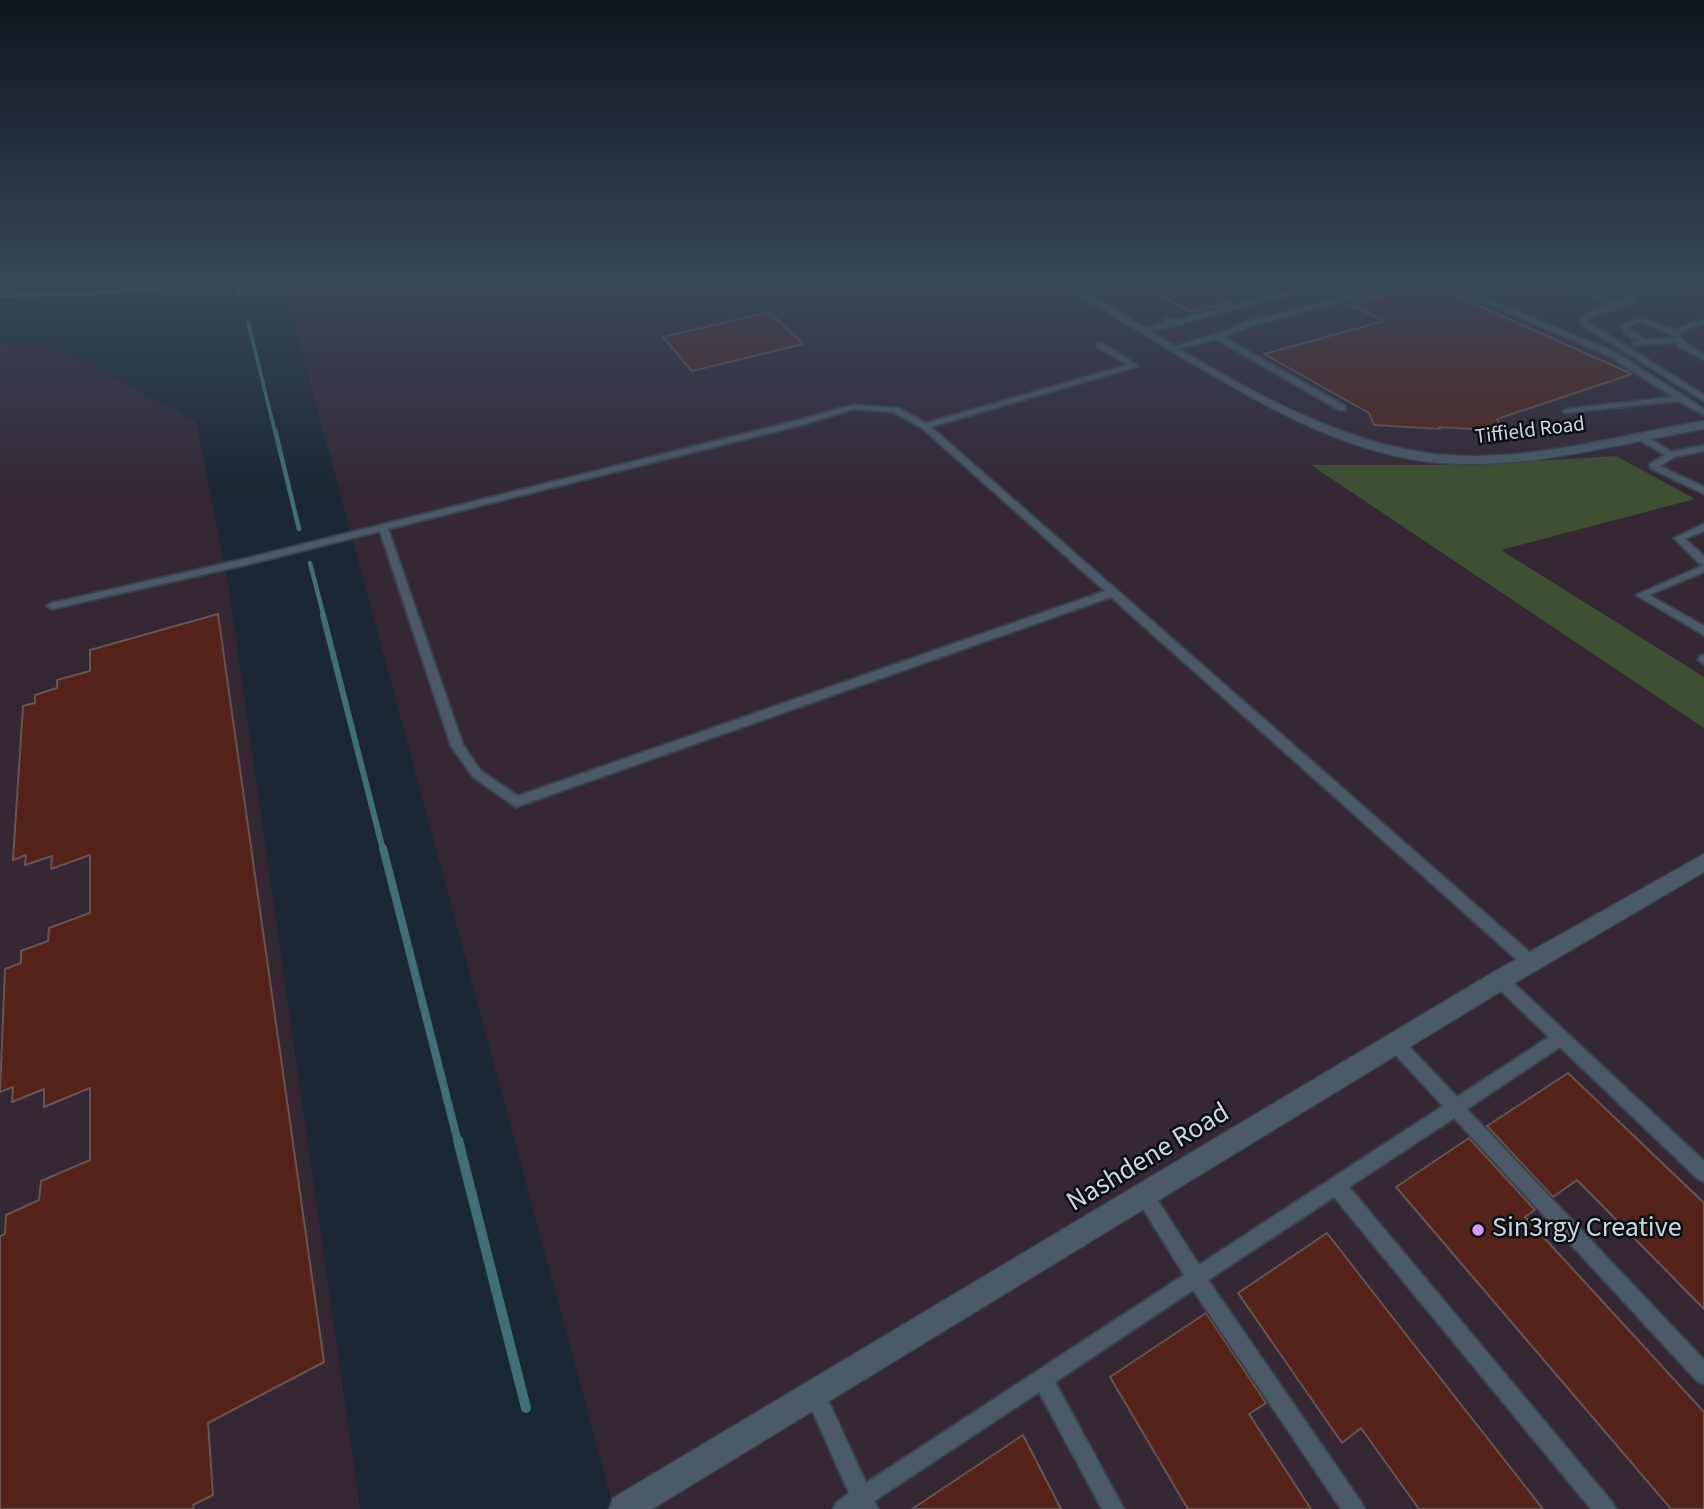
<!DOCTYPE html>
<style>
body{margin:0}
canvas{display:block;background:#1b2732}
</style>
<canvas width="1704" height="1509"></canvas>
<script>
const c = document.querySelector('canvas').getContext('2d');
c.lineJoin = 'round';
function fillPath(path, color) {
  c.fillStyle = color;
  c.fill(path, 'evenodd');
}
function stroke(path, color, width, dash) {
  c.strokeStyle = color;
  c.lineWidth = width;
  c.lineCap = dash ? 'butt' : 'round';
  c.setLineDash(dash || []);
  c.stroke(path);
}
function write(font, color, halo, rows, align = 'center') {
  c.font = font + ' "Source Sans 3",sans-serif';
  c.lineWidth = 5;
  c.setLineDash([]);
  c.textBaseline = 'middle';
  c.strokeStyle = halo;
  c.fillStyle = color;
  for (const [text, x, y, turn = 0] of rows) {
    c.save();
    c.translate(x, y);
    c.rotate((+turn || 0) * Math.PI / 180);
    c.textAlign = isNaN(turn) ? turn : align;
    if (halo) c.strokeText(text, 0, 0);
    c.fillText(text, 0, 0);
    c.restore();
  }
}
fillPath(new Path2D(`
 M291,284H1704V1509H614L284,285Z
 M0,344L56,347L196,422L228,583L360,1509H0Z`), '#352734');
fillPath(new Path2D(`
 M1616,456L1695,499L1501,550L1704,677V728L1311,465H1471Z`), '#3f4f31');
stroke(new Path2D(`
 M232,284L239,288L240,293
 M0,296L92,294L183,284
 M248,322L275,432`), '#3e7075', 3.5);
stroke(new Path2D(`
 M275,430L299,529
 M310,563L324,617`), '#3e7075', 4.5);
stroke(new Path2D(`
 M323,615L383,850`), '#3e7075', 6);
stroke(new Path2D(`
 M383,848L458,1142`), '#3e7075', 8);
stroke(new Path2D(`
 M458,1140L526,1408`), '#3e7075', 10);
const building = new Path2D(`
 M1140,284H1194L1230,303L1191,312Z
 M1430,284L1630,373L1632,374L1497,419L1504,431L1439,427L1440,429L1374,425L1369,413L1264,354L1384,321L1349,304Z
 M769,312L803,344L692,371L663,337Z
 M218,614L324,1362L208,1423L213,1495L193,1505L194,1509H0V1236L5,1234L6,1215L39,1200L41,1181L90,1160V1088L44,1107V1089L12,1102L13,1087L0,1092L5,969L21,963V951L48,941L49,928L90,913V855L51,869L52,856L25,865L26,855L13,860L23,706L35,703V695L57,688V680L90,671V650Z
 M1568,1073L1704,1203V1309L1577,1180L1553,1197L1487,1126Z
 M1469,1138L1535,1210L1525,1217L1704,1412V1509H1671L1396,1187Z
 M1327,1233L1390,1314L1543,1509H1419L1361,1428L1342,1443L1238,1293Z
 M1206,1313L1266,1403L1249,1414L1311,1509H1188L1110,1377Z
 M1023,1435L1061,1509H912Z`);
fillPath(building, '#55231a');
stroke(building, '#685450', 2);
const service = new Path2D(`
 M1320,284H1330L1186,322C1178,327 1155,329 1144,332L1140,330L1163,323L1164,319H1180Z
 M1396,284H1406L1251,326L1223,337L1345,406V410H1339L1216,339L1174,350L1170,348L1226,331L1245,322Z
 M1443,284H1451L1615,352L1704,409V415L1679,401L1564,413L1563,411L1567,409L1673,397L1609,356Z
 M1561,284H1569L1617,303L1627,299L1595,284H1603L1635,298V300L1621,307L1591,318L1588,320V322L1704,395V401L1582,325L1580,319L1585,314L1611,305Z
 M1630,284H1639L1662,290L1677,285L1680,287L1662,294Z
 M1641,318L1674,330L1704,319V323L1681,331L1680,337L1685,343L1704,355V360L1679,347L1676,342L1633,345V341H1638L1624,333L1622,325ZM1641,322L1673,335V338L1646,340L1630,330V326Z
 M1097,343H1103L1138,366L931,427L1535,957L1537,962L1535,967L1530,969L1525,967L1111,597L516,807L473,777L451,746L380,531L249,564L52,609L47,606L52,603L249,558L799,420L853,405L898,408L926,423L1128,365L1097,347ZM853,409L893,412L922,428L1105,591L518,796L481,771L463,745L388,529L805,424Z
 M1636,434H1642L1672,452L1704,445V451L1674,457L1660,466L1704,487V494L1650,468V464L1665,455L1636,438Z
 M1704,524V531L1685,539L1704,556V572L1649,595L1704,626V635L1636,595L1704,565L1700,564L1674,538Z
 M1704,655V664L1698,660L1700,656Z
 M1500,973L1505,975L1704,1161V1182L1698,1179L1560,1047L1467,1109L1704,1360V1384L1697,1381L1454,1118L1349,1187L1612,1502L1616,1509H1591L1334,1197L1208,1280L1361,1502L1365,1509H1341L1193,1290L1055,1382L1124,1509H1102L1039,1392L874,1501L878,1509H833L837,1502L849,1493L805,1394L808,1387L815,1384L822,1387L866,1483L1184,1275L1139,1202L1136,1196L1139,1190L1145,1187L1151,1190L1199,1265L1443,1106L1389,1048L1387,1043L1389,1038L1395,1036L1401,1038L1457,1097L1549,1037L1495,985L1493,980L1495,975Z`);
const minor = new Path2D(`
 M1704,854V872L1508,987L652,1509H609L613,1498L1492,973Z`);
const tertiary = new Path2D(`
 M1061,284H1072C1189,352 1329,455 1467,456C1547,457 1626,434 1704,421V429C1615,444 1522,472 1431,462C1342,452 1264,405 1188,361C1159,344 1130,326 1102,309C1088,301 1072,294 1061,284Z`);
stroke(service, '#39434d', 4);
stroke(minor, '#39434d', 3);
stroke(tertiary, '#39434d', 3);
fillPath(service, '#4c5a67');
fillPath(minor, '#4c5a67');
fillPath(tertiary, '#4c5a67');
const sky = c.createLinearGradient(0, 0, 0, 495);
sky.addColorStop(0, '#0f151c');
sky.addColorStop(0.57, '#39475a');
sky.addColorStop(1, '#39475a00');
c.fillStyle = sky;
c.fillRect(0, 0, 1704, 495);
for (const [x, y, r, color] of [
 [1478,1230,7,"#d69bfa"]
]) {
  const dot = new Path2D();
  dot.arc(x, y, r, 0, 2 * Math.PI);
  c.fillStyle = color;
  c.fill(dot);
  stroke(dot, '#0a0f14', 2.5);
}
write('21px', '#ced6de', '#0a0f14', [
 ["Tiffield Road",1530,432,-7]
]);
write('28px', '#ced6de', '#0a0f14', [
 ["Nashdene Road",1149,1159,-31]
]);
write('28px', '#ced6de', '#0a0f14', [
 ["Sin3rgy Creative",1492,1230]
], 'left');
</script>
